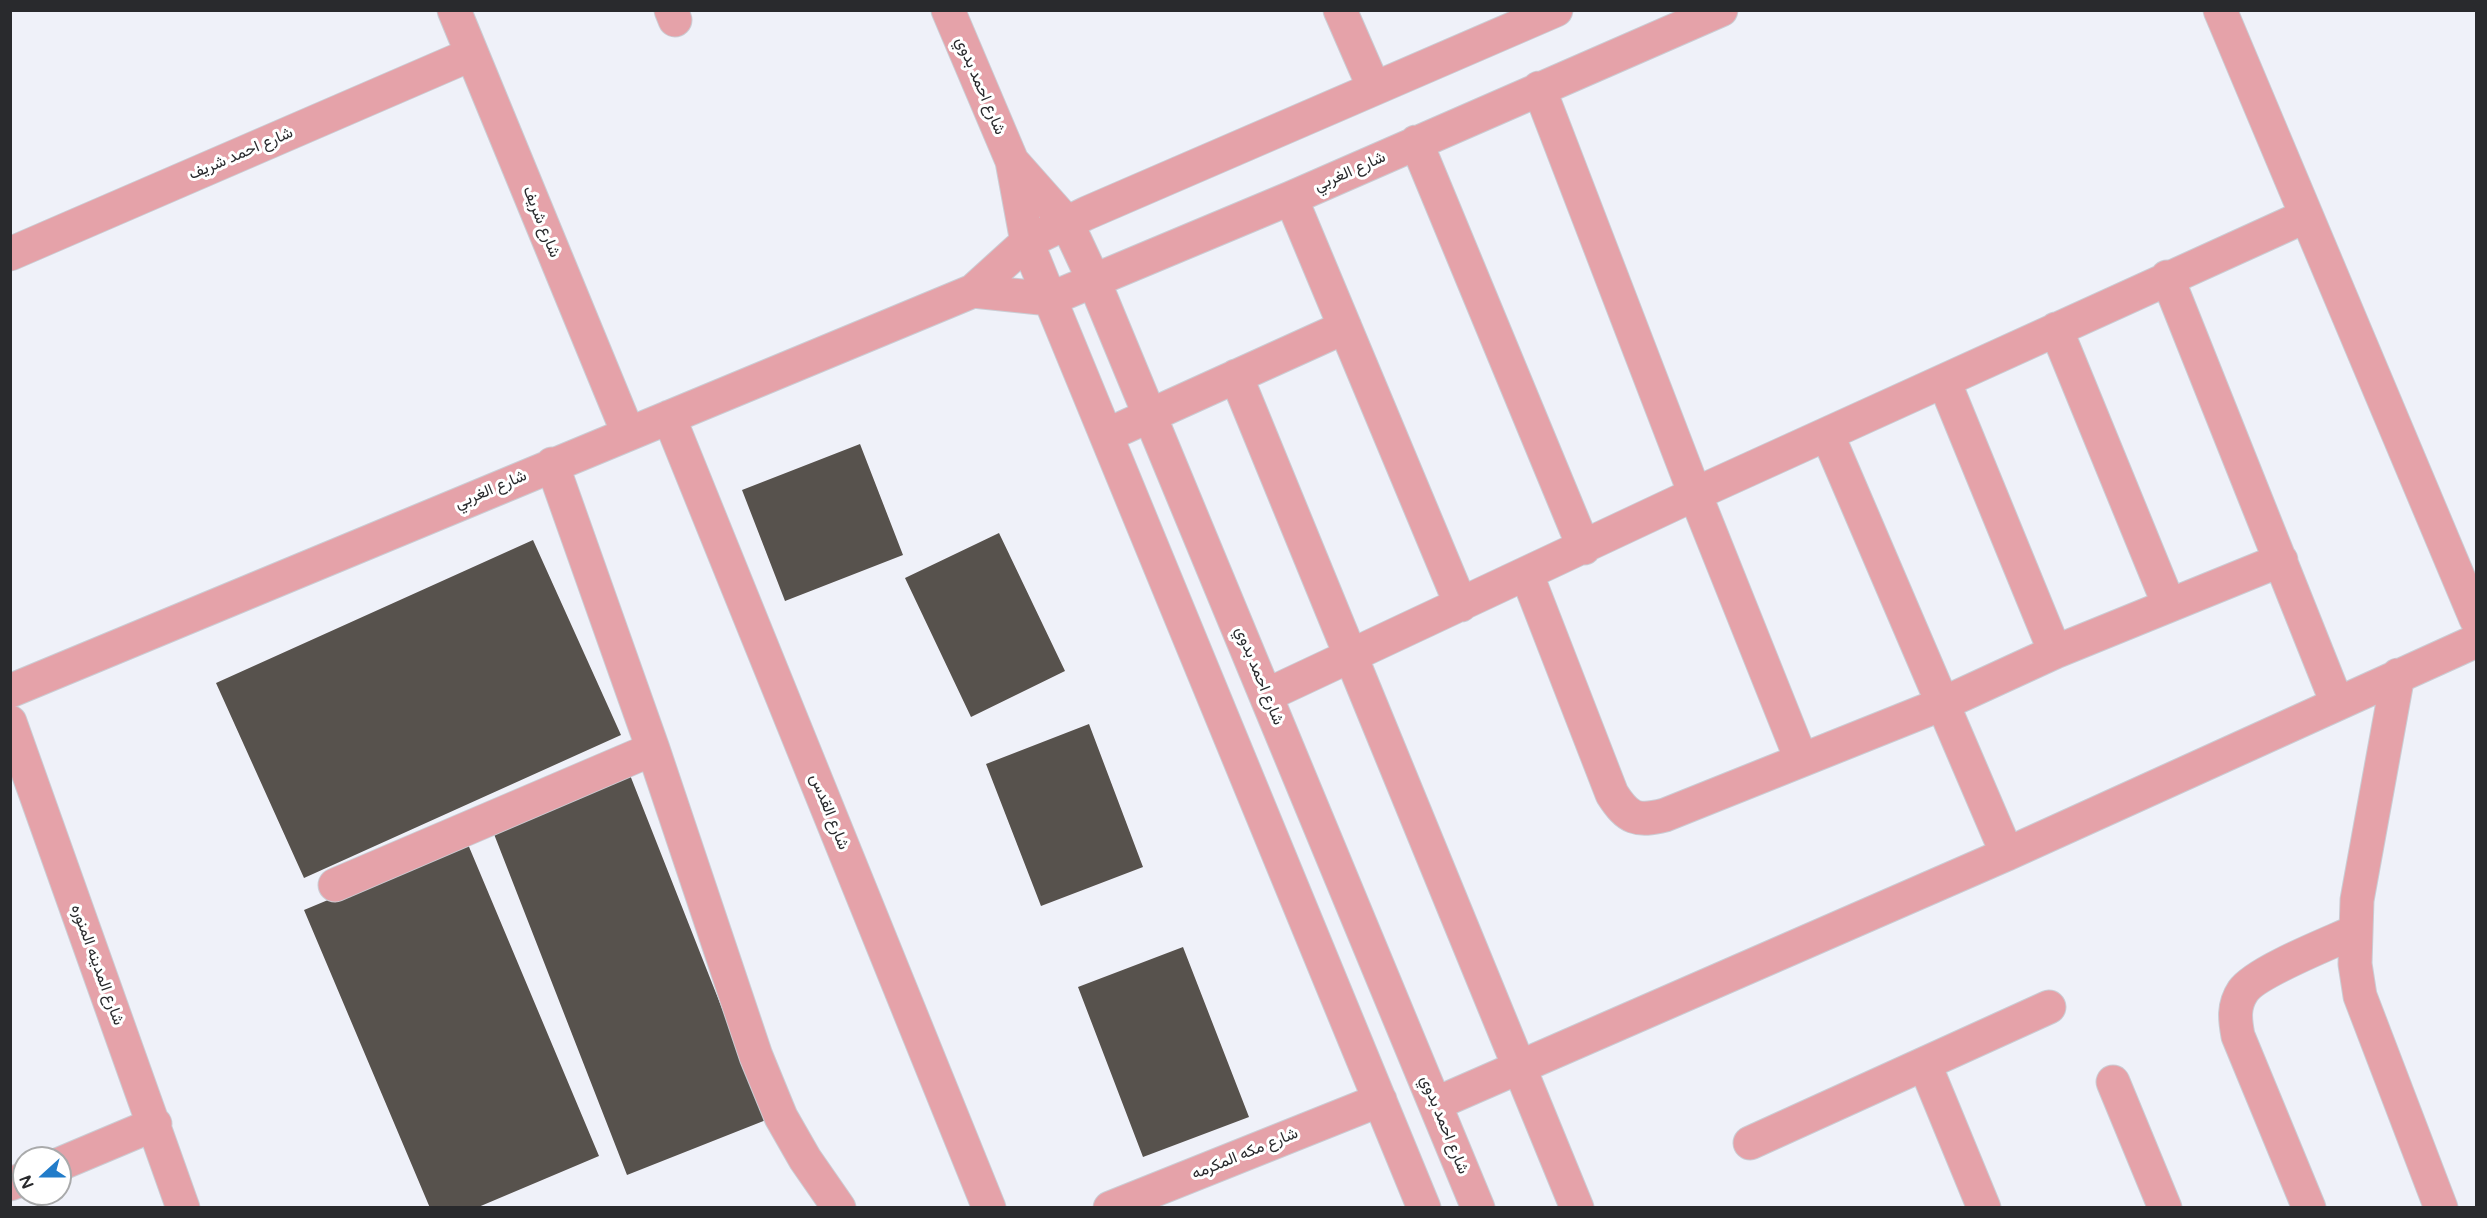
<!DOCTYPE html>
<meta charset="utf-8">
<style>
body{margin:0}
#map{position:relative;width:2487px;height:1218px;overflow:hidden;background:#eff1f9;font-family:"Varela Round",sans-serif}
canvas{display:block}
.frame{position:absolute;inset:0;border:12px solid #292a2d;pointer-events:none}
.north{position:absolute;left:12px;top:1146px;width:60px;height:60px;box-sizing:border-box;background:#fff;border:2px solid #a9aaab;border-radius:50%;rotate:249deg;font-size:16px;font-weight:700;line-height:24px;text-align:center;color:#292a2d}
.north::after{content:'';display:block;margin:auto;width:21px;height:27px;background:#227cc9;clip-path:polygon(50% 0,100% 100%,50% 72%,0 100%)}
</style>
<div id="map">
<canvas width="2487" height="1218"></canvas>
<div class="frame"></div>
<div class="north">N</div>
</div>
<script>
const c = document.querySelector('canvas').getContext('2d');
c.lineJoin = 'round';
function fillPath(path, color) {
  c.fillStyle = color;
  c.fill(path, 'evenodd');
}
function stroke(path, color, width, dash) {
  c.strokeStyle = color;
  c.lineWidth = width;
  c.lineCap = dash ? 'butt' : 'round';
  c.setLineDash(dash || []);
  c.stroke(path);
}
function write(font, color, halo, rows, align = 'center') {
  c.font = font + ' "Varela Round",Vazirmatn,sans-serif';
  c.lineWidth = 6;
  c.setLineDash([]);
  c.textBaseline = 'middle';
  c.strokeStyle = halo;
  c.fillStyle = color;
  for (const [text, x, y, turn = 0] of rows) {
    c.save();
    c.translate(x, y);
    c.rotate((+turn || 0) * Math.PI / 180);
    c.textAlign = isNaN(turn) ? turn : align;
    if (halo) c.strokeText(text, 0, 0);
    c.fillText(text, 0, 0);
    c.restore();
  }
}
fillPath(new Path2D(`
 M860,444L903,555L785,601L742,490Z
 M999,533L1065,671L971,717L905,578Z
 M533,540L621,735L304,878L216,683Z
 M1089,724L1143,867L1041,906L986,764Z
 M630,775L766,1120L627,1175L492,829Z
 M467,842L599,1156L476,1208H430L304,910Z
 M1183,947L1249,1117L1143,1157L1078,987Z`), '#57524d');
const street = new Path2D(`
 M454,10L628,433
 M671,10L675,20
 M948,10L1012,161L1027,242L1050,299L1424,1208
 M1340,10L1374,88
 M2220,10L2476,619
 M1539,88L1695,494L1801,759
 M1416,142L1584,548
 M1012,161L1067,223L1094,281L1478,1208
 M1291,198L1461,605
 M10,254L472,54
 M2167,277L2337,703
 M973,291L1050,299L1291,198L1721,10
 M2056,329L2169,605
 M1236,376L1577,1208
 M1944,381L2055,652
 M669,417L989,1208
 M1107,435L1345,327
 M1828,436L2007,854
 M552,464L653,749L756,1056L781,1117L805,1159L839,1208
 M1527,575L1612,794C1628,819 1637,822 1665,815L1942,704L2055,652L2281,560
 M2398,675L2357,900L2355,964L2360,996L2441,1208
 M10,691L973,291L1027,242L1087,213L1556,10
 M1267,695L1695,494L2306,216
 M10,722L183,1208
 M335,885L653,749
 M1925,1065L1984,1208
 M2113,1082L2165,1208
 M1435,1104L2007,854L2476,641
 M1750,1143L2049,1007
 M60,1164L155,1124
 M10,1184L24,1179
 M1110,1208L1380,1100
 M2309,1208L2238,1036C2235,1020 2233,1006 2243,991C2256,972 2330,943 2354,932`);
stroke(street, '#cbcdd4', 35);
stroke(street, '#e5a2a9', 33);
write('16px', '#292a2d', '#fff', [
 ["شارع احمد بدوي",980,86,67],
 ["شارع احمد شريف",241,154,-23],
 ["شارع الغربي",1350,172,-24],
 ["شارع شريف",541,222,68],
 ["شارع الغربي",491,490,-23],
 ["شارع احمد بدوي",1259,676,68],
 ["شارع القدس",829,812,68],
 ["شارع المدينه المنوره",97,965,70],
 ["شارع احمد بدوي",1444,1125,68],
 ["شارع مكه المكرمه",1245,1154,-22]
]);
</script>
